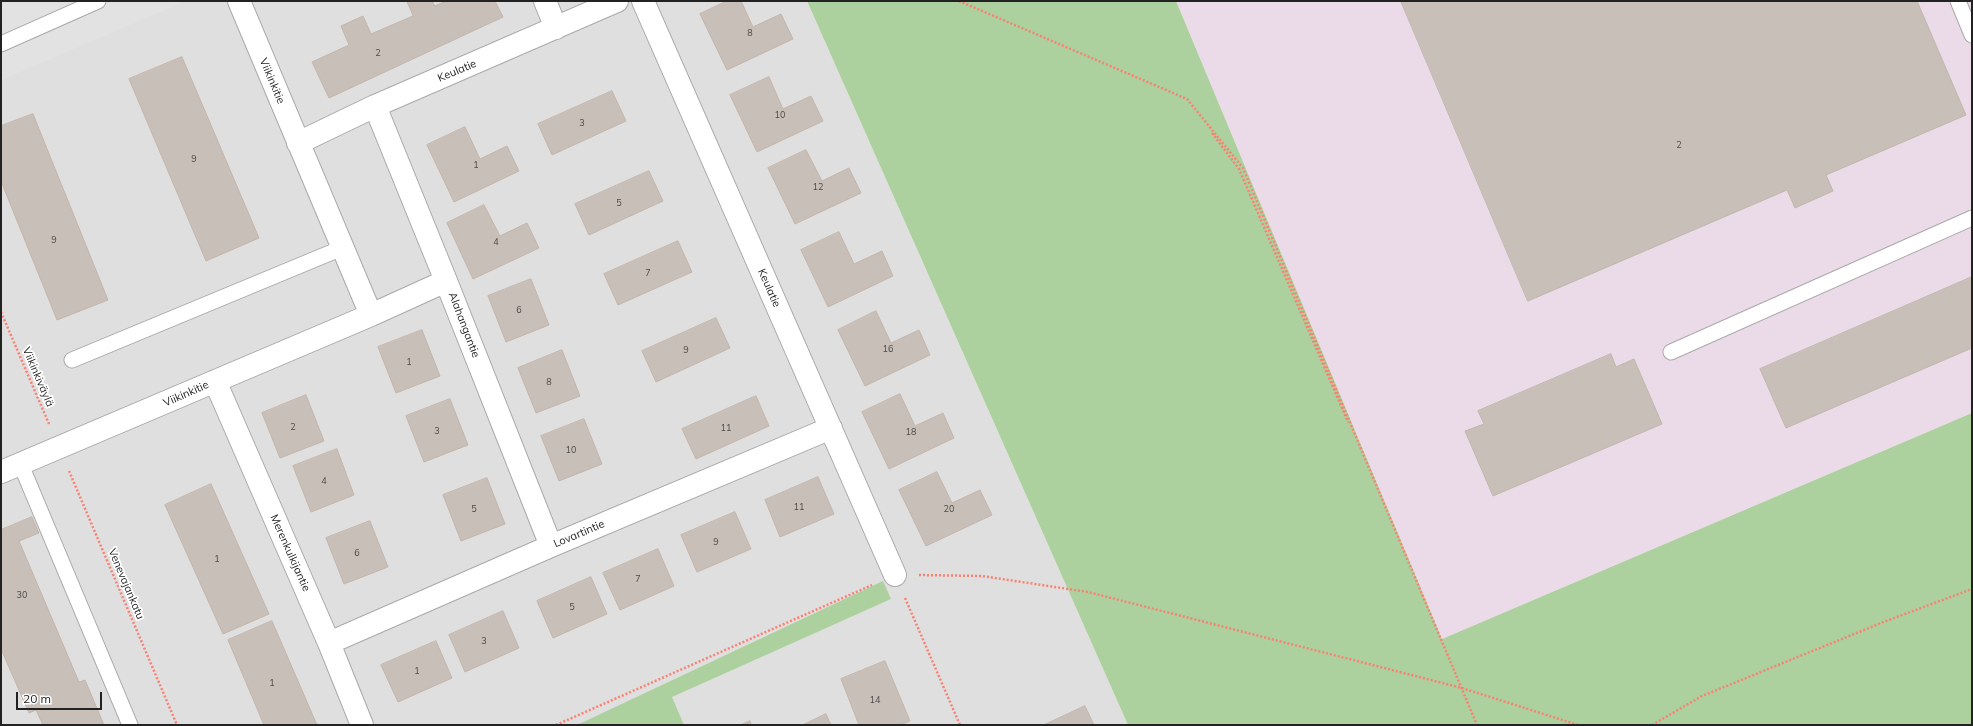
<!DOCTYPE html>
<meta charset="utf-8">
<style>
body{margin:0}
#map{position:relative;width:1973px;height:726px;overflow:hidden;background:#f2efe9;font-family:Mulish,sans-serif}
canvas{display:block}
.frame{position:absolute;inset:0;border:2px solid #222;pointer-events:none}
.scale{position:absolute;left:16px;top:692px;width:86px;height:18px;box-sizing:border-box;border:2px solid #222;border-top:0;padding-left:5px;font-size:12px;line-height:14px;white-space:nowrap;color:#222;-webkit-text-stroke:3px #fff;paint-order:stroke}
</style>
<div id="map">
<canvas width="1973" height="726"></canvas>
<div class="frame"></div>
<div class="scale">20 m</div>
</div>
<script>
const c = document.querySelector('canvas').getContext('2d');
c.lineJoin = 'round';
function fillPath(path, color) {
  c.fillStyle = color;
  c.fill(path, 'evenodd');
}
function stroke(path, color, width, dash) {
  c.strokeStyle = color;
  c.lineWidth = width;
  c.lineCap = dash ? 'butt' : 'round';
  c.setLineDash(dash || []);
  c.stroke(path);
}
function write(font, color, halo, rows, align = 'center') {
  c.font = font + ' Mulish,sans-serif';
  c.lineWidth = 3.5;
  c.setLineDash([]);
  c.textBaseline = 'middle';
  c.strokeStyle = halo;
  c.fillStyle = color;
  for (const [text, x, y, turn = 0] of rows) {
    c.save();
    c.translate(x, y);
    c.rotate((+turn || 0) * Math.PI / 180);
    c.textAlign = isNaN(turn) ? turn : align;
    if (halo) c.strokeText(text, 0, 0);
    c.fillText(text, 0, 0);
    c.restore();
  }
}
fillPath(new Path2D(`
 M1,1H807L1128,725H1Z`), '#e0dfdf');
fillPath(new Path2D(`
 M1176,1H1972V413L1442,639Z`), '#ebdbe8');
fillPath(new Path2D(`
 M807,1H1176L1442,639L1972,413V725H1128Z
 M883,581L891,599L672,697L684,725H577Z`), '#add19e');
fillPath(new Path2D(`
 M1,1H182L183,2L1,80Z`), '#e2e2e2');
const building = new Path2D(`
 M407,1H432L435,6L446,1H495L503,17L329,98L312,62L349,45L341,26L363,16L371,34L413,16Z
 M727,1H741L753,27L781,14L793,39L727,70L700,14Z
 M1401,1H1917L1966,115L1826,175L1833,191L1795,208L1787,190L1528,301Z
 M182,57L259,238L206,261L129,79Z
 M769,77L783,109L811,96L823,121L757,152L730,95Z
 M612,91L626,121L552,155L538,124Z
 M33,114L108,300L57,320L1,181V126Z
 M465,127L480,159L507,146L519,171L454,202L427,145Z
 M806,150L822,181L849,168L861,193L795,224L768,168Z
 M649,171L663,201L589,235L575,204Z
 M484,205L500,236L527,223L539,248L473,279L447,223Z
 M839,232L854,264L882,251L893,276L828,307L801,250Z
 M678,241L692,272L618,305L604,274Z
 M1972,277V348L1786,428L1760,369Z
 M531,279L549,325L506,342L488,296Z
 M876,311L891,343L919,330L930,355L865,386L838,330Z
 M716,318L730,348L656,382L642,351Z
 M422,330L440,376L396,393L378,347Z
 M562,350L580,396L536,413L518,368Z
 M1611,354L1616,367L1634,359L1662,424L1493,496L1465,431L1484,424L1478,411Z
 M900,394L915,426L943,413L954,438L889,469L862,412Z
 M306,395L324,441L280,458L262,413Z
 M756,396L769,426L696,459L682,429Z
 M450,399L468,445L424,462L406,416Z
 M584,419L602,464L559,481L541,436Z
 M337,449L354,495L311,512L293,466Z
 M937,472L952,503L980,490L992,515L926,546L899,490Z
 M818,477L834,514L780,537L765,500Z
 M487,478L505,524L461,541L443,495Z
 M211,484L269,614L223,634L165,505Z
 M735,512L751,549L697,572L681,535Z
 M32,517L39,533L19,541L79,682L85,680L104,725H43L36,710L29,713L1,649V530Z
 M370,521L388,567L344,584L326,538Z
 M658,549L674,586L620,610L603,573Z
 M591,577L607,614L553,638L537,601Z
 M503,611L519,648L465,672L449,635Z
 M272,621L317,725H264L228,640Z
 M436,641L452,678L398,702L381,665Z
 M885,661L910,721L900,725H859L841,679Z
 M1085,706L1094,725H1044Z
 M826,714L831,725H803Z
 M750,721L751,725H741Z`);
fillPath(building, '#c7bfb8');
stroke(building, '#c4b6ab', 1);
const service = new Path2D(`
 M1958,1L1972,35
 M1,44L98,1
 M1671,352L1972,218
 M72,360L342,248
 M21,465L130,725`);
const minor = new Path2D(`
 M239,1L371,315
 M545,1L556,28
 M643,1L895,575
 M375,106L446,281L551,546
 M298,143L375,106L617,1
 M215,381L329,643L362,725
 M1,472L371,315L446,281
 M329,643L551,546L831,428`);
stroke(service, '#a9a9a9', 17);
stroke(minor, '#a9a9a9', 24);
stroke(new Path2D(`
 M959,1L1187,99L1243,168L1477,725
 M1212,133L1239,169L1348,422
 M1,312L49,424
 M69,471L177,725
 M919,575L982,576L1088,592L1462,688L1578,725
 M905,598L960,725
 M556,725L872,585
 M1652,725L1702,696L1886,621L1972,589`), '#fa8072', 2.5, [2, 2]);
stroke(service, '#fff', 15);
stroke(minor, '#fff', 22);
write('9px', '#4b4948', null, [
 ["8",750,33],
 ["2",378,53],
 ["10",780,115],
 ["3",582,123],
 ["2",1679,145],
 ["9",194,159],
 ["1",476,165],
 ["12",818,187],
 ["5",619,203],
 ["9",54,240],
 ["4",496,242],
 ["7",648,273],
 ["6",519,310],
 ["16",888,349],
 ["9",686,350],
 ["1",409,362],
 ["8",549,382],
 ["2",293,427],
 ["11",726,428],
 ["3",437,431],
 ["18",911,432],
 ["10",571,450],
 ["4",324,481],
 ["11",799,507],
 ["5",474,509],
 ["20",949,509],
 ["9",716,542],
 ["6",357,553],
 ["1",217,559],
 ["7",638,579],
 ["30",22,595],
 ["5",572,607],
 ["3",484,641],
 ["1",417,671],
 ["1",272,683],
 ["14",875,700]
]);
write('11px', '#222', '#fff', [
 ["Keulatie",457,71,-23],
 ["Viikinkitie",272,81,67],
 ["Keulatie",769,288,66],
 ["Alahangantie",464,325,69],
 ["Viikinkiväylä",38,377,67],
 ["Viikinkitie",186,394,-24],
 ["Lovartintie",579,534,-23],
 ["Merenkulkijantie",290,553,66],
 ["Venevajankatu",126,584,67]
]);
</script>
